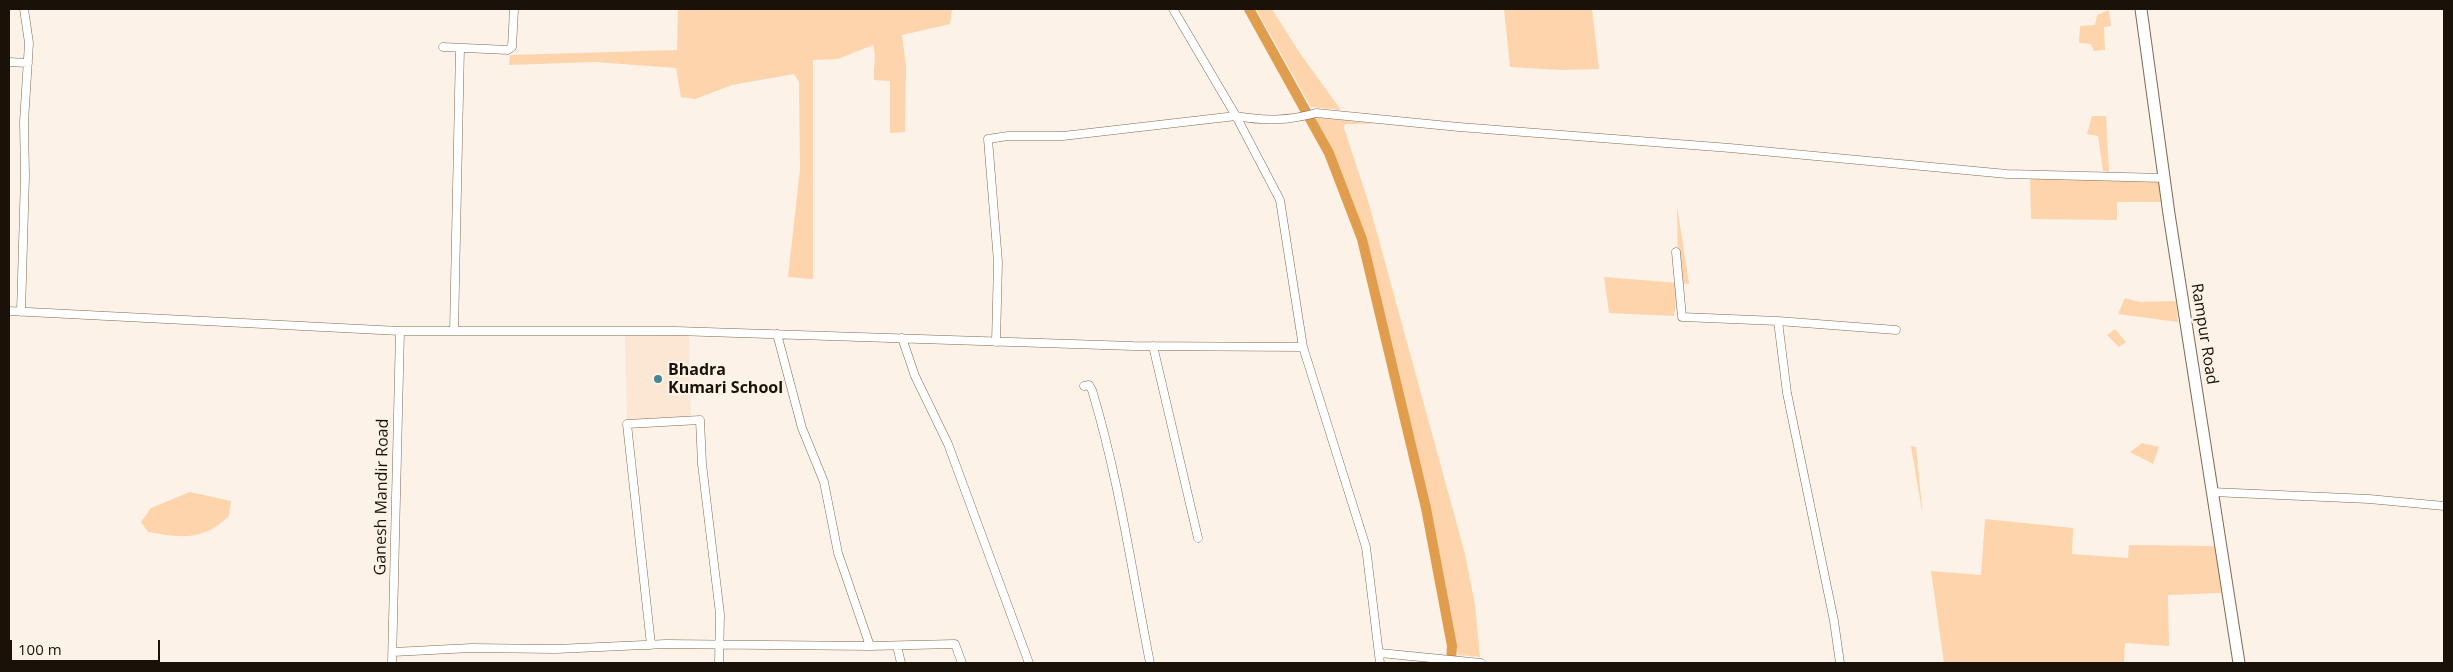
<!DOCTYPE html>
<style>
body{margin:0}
#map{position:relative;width:2453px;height:672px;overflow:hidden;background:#fdf2e7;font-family:"Open Sans",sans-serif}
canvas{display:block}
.frame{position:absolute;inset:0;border:10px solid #1a1108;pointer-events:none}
.scale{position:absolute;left:10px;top:640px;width:150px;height:22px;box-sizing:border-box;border:2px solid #1a1108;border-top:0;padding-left:6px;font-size:15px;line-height:18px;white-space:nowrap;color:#1a1108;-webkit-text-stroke:4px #fdf2e7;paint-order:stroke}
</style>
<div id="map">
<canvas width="2453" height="672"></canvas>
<div class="frame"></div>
<div class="scale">100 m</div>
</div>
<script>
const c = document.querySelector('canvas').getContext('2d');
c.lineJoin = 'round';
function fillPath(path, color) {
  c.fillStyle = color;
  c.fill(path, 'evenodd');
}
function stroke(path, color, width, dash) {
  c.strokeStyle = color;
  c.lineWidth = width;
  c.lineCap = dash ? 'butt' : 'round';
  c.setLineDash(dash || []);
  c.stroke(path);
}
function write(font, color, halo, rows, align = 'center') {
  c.font = font + ' "Open Sans",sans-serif';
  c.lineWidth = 4.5;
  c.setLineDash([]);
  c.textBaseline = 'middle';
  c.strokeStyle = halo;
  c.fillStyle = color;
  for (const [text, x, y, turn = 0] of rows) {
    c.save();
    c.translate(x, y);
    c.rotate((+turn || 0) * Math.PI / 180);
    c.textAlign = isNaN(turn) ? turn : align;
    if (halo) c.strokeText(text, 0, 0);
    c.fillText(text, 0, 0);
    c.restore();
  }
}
fillPath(new Path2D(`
 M689,334L691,422L627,424L625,336Z`), '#fbe7d4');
fillPath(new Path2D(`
 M678,9H952L950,24L902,35L906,66L905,132L890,133V81L874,80C873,67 877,57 873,45L838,59L813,60V279L788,277L800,169L799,82L794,74L732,85L695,99L681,97L676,68L595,62L509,65L510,55L677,50Z
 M1256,9H1272L1299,52L1341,110L1311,107Z
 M1504,9H1592L1599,69L1560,70L1510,67Z
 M2109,10L2111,26L2104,27L2105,50L2094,51L2091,44L2079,43L2080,26L2095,25L2097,15Z
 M2092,116H2106L2109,172L2103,171L2098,136L2087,134Z
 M1315,117L1374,124H1345L1344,128L1369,204L1465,554L1475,605L1480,657L1458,655L1431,508L1367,239L1334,152Z
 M2030,177L2159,181L2162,202H2117V220L2031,219Z
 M1677,206L1689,284L1678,283L1674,316L1609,313L1604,277L1678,283Z
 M2125,298L2139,302L2176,301L2178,322L2118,314Z
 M2115,329L2126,342L2119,347L2107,335Z
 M2142,443L2159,447L2153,464L2130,452Z
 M1911,446L1916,447L1923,517Z
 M190,492L231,501L229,516C203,541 182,538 148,532L141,522L151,508Z
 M1985,519L2073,528L2072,554L2128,558L2129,545L2215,546L2222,593L2168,595L2169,646L2125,643L2124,663H1944L1931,571L1981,575Z`), '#fdd4ab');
stroke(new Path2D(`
 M1249,9L1329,153L1362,239L1426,508L1452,646L1451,663`), '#e19d4e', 10);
const minor = new Path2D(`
 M1173,9L1236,116L1280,200L1303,347
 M443,47L508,50L512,47L514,9
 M9,62L28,63
 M1676,252L1682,317L1778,321L1787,393L1834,621L1840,663
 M9,311L400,331H676L1133,346L1303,347L1366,547L1380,663
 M21,312L25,176L24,122L29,43L24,9
 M1778,321L1896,330
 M454,331L460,48
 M777,334L802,428L824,482L838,553L870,646
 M902,338L915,376L948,444L1029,663
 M996,342L998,262L988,139L1008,136H1063L1236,116C1264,121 1288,121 1316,113L1459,127L1730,148L2007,174L2164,178
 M1153,346L1198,538
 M1084,386L1089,385L1092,390C1119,479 1132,572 1150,663
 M2212,492L2369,499L2444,506
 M651,645L627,424L700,420L702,464L720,614L719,663
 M897,646L901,663
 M393,652L471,648L556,649L666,644L870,646L955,644L962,663
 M1380,653L1481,663
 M392,663L400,331`);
const secondary = new Path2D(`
 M2141,9L2169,214L2239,663`);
stroke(minor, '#816a52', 9);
stroke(secondary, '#816a52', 13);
stroke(minor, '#fff', 8);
stroke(secondary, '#fff', 11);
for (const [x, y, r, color] of [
 [658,379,5,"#438a8f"]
]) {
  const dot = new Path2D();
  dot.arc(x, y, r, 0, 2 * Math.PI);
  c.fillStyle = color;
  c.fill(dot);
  stroke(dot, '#fdf2e7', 2);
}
write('16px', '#1a1108', '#fdf2e7', [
 ["Rampur Road",2204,334,81],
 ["Ganesh Mandir Road",382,497,-89]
]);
write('bold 16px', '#1a1108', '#fdf2e7', [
 ["Bhadra",668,370],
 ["Kumari School",668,388]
], 'left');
</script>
